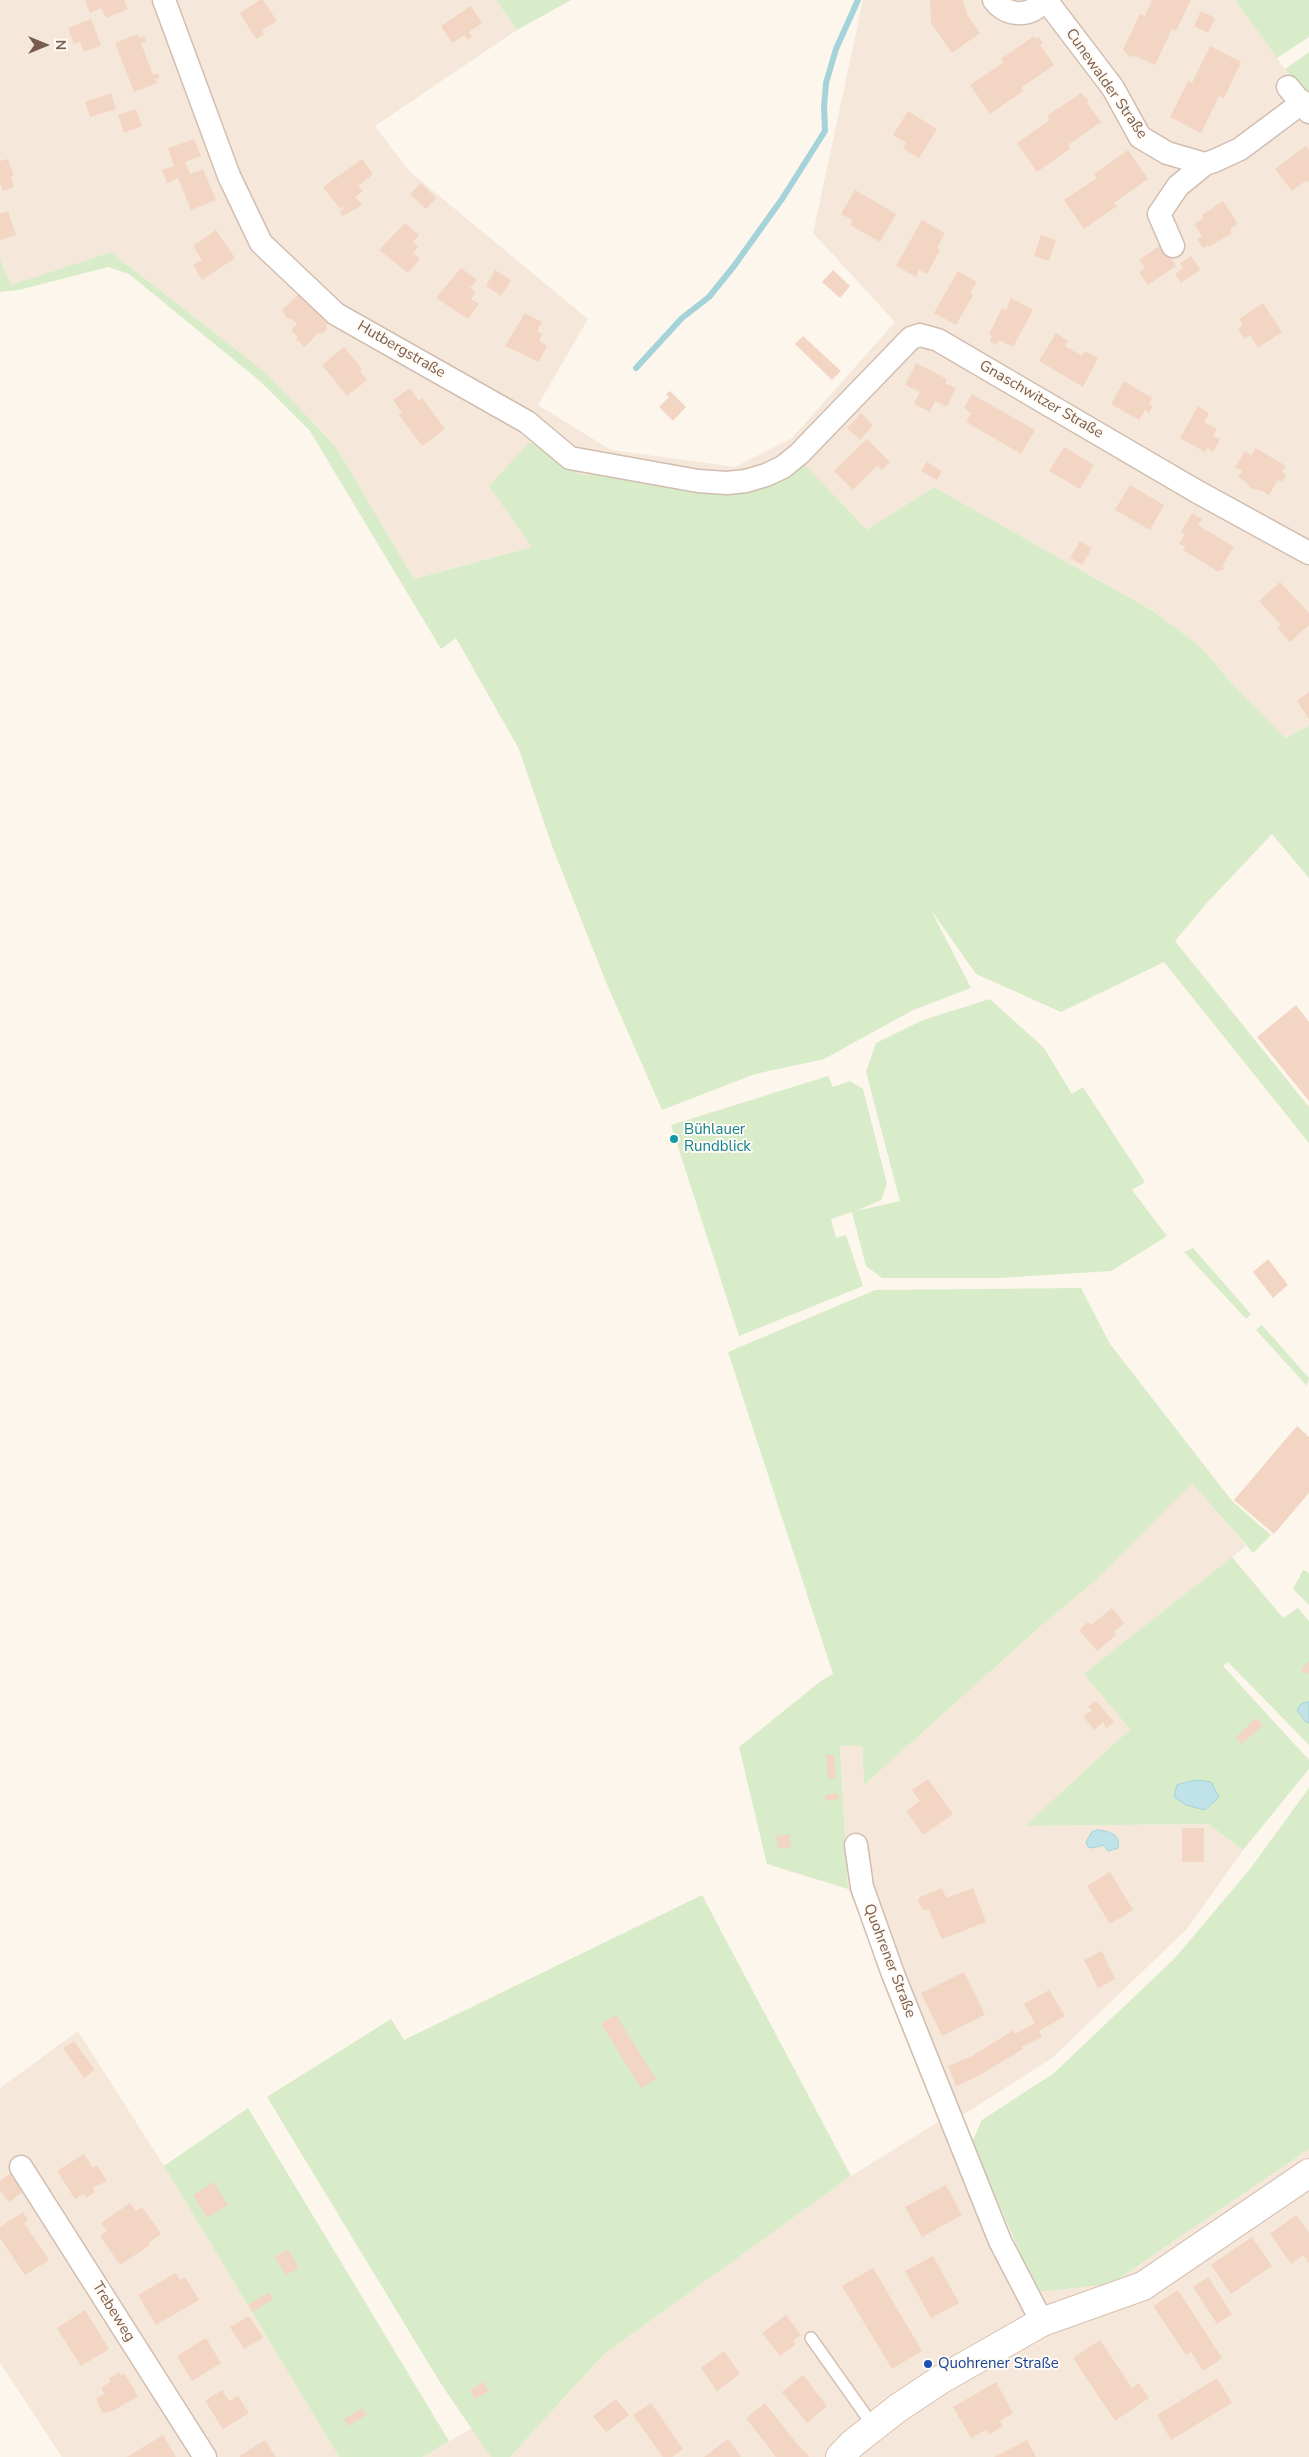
<!DOCTYPE html>
<meta charset="utf-8">
<style>
body{margin:0}
#map{position:relative;width:1309px;height:2457px;overflow:hidden;background:#fdf6ec;font-family:"Nunito Sans",sans-serif}
canvas{display:block}
.north{position:absolute;left:20px;top:20px;width:50px;height:50px;-webkit-text-stroke:4px #fffaf3;paint-order:stroke;rotate:90deg;font-size:14px;font-weight:700;line-height:20px;text-align:center;color:#7a5c4d}
.north::after{content:'';display:block;margin:auto;width:18px;height:22px;background:#7a5c4d;clip-path:polygon(50% 0,100% 100%,50% 72%,0 100%)}
</style>
<div id="map">
<canvas width="1309" height="2457"></canvas>
<div class="north">N</div>
</div>
<script>
const c = document.querySelector('canvas').getContext('2d');
c.lineJoin = 'round';
function fillPath(path, color) {
  c.fillStyle = color;
  c.fill(path, 'evenodd');
}
function stroke(path, color, width, dash) {
  c.strokeStyle = color;
  c.lineWidth = width;
  c.lineCap = dash ? 'butt' : 'round';
  c.setLineDash(dash || []);
  c.stroke(path);
}
function write(font, color, halo, rows, align = 'center') {
  c.font = font + ' "Nunito Sans",sans-serif';
  c.lineWidth = 4;
  c.setLineDash([]);
  c.textBaseline = 'middle';
  c.strokeStyle = halo;
  c.fillStyle = color;
  for (const [text, x, y, turn = 0] of rows) {
    c.save();
    c.translate(x, y);
    c.rotate((+turn || 0) * Math.PI / 180);
    c.textAlign = isNaN(turn) ? turn : align;
    if (halo) c.strokeText(text, 0, 0);
    c.fillText(text, 0, 0);
    c.restore();
  }
}
fillPath(new Path2D(`
 M0,0H496L517,30L375,126L409,171L588,319L538,405L611,450L735,467L792,438L895,322L813,233L863,0H1235L1285,69L1309,96V726L1285,738L1234,686L1200,646L1153,611L934,487L867,531L801,461L785,473L581,475L530,442L532,547L414,579L336,447L266,373L111,252L11,285L0,259Z
 M1192,1482L1246,1546L1085,1674L1131,1728L1026,1826L1208,1824L1243,1850L1187,1929L1051,2059L961,2116L1024,2267L1111,2284L1309,2149V2457H510L603,2355L851,2176L946,2117L848,1889L840,1745H862L864,1785L1042,1625L1097,1579Z
 M78,2031L164,2166L339,2457H62L0,2363V2088Z
 M472,2428L491,2457H423Z`), '#f5e8da');
fillPath(new Path2D(`
 M496,0H571L517,30Z
 M1235,0H1309V37L1277,58Z
 M1309,52V96L1285,69Z
 M111,252L266,373L336,447L414,579L532,547L489,486L530,442L581,475L621,474L699,489L801,461L867,530L934,487L1153,611L1200,646L1234,686L1285,738L1309,726V878L1272,834L1205,905L1175,941L1309,1107V1143L1164,962L1061,1012L976,974L931,910L971,988L913,1010L824,1059L755,1074L662,1110L606,982L552,846L519,749L456,638L441,649L310,431L261,382L129,274L108,267L19,290L0,292V259L11,285Z
 M990,999L1044,1048L1072,1094L1083,1087L1145,1182L1132,1190L1167,1236L1111,1271L999,1278H882L866,1266L852,1212L831,1219L836,1238L846,1235L863,1286L739,1336L671,1125L828,1076L833,1087L850,1081L863,1089L887,1184L881,1200L856,1211L900,1201L866,1072L876,1043L923,1020Z
 M1193,1248L1251,1314L1246,1319L1184,1252Z
 M1081,1288L1110,1344L1232,1501L1271,1535L1253,1553L1192,1483L1097,1579L1042,1625L864,1785L862,1746H840L848,1889L767,1864L739,1747L821,1681L833,1674L728,1352L875,1290Z
 M1262,1325L1309,1378L1307,1386L1256,1330Z
 M1232,1557L1283,1618L1298,1608L1309,1621V1745L1228,1662L1223,1666L1309,1760V1769L1243,1850L1208,1824L1025,1826L1130,1729L1084,1674Z
 M1303,1570L1309,1573V1605L1293,1589Z
 M1309,1788V2149L1111,2284L1037,2292L972,2142L982,2120L1054,2073L1175,1958L1250,1869Z
 M702,1895L851,2176L603,2355L510,2457H491L441,2384L267,2097L391,2019L404,2040Z
 M248,2108L449,2441L423,2457H339L164,2166Z`), '#d8ecc9');
const water = new Path2D(`
 M1309,1702V1723L1305,1721L1297,1710L1301,1704Z
 M1197,1780L1211,1782L1219,1797L1205,1810L1186,1805L1174,1797L1177,1785Z
 M1097,1830C1109,1831 1121,1834 1118,1848L1108,1851L1104,1845L1092,1848L1088,1847L1086,1842L1092,1832Z`);
fillPath(water, '#bfe3e8');
stroke(water, '#a5d3da', 1);
stroke(new Path2D(`
 M636,368L682,318L709,297L734,266L782,199L825,131L824,107L826,83L836,49L858,0`), '#a5d3da', 6);
fillPath(new Path2D(`
 M85,0H124L128,9L106,18L101,8L90,13Z
 M260,0H263L277,21L262,30L264,34L256,39L240,13Z
 M930,0H963L967,14L980,33L952,53L931,23Z
 M1152,0H1191L1176,31L1172,29L1155,65L1133,55L1131,58L1123,50L1140,14L1145,16Z
 M471,6L482,23L469,32L472,36L468,40L464,35L452,43L441,26Z
 M1201,11L1215,18L1208,33L1194,26Z
 M91,19L101,45L84,52L80,42L74,44L68,28Z
 M138,34L139,38L144,36L146,41L141,43L153,75L158,73L160,78L155,79L157,83L134,92L115,43Z
 M1034,36L1036,39L1039,37L1043,43L1040,45L1054,65L1021,88L1023,91L990,114L970,85L1004,62L1001,59Z
 M1210,46L1241,62L1224,98L1219,96L1201,133L1170,117L1188,81L1192,83Z
 M111,93L116,109L90,117L85,102Z
 M1081,93L1089,101L1087,103L1101,122L1068,145L1070,149L1037,172L1017,143L1050,120L1047,116Z
 M136,109L142,126L124,133L118,115Z
 M908,111L937,129L919,158L903,149L906,143L893,135Z
 M194,139L201,156L185,162L190,174L203,169L216,200L191,210L178,178L167,183L162,170L174,166L168,148Z
 M1306,146L1309,150V182L1307,180L1292,191L1275,169Z
 M1128,150L1148,179L1114,203L1117,206L1084,229L1064,200L1097,178L1094,174Z
 M8,159L14,176L11,177L14,187L3,191L0,184V161Z
 M362,159L373,174L358,186L363,191L355,197L362,205L343,216L340,212L344,209L342,207L340,209L323,187Z
 M421,183L436,198L426,209L410,194Z
 M855,190L896,214L880,242L850,225L853,220L841,214Z
 M1223,201L1238,224L1230,229L1232,233L1209,247L1208,245L1203,248L1197,239L1202,236L1194,224L1204,218L1202,215Z
 M8,211L16,235L0,240V214Z
 M922,220L945,233L937,248L940,250L927,274L919,270L916,277L896,266Z
 M405,223L419,235L413,242L418,247L413,253L420,259L408,273L379,250Z
 M216,230L235,258L202,280L193,265L202,260L193,246Z
 M1041,235L1056,240L1049,261L1034,256Z
 M1162,244L1176,266L1148,285L1139,272L1145,268L1139,260Z
 M1191,256L1200,270L1181,283L1175,274L1183,268L1180,263Z
 M461,268L477,280L470,288L476,292L471,299L479,304L468,319L436,298Z
 M495,270L511,280L501,296L486,286Z
 M833,270L850,286L840,298L822,282Z
 M958,271L977,282L970,293L973,295L956,325L934,313Z
 M302,291L332,319L326,325L327,329L322,334L318,333L305,347L296,339L298,337L291,330L297,324L290,318H286L282,310Z
 M1011,298L1033,310L1013,347L999,340L997,345L990,342L992,336L989,334L1002,308L1006,310Z
 M1263,303L1282,332L1258,348L1250,335L1245,339L1238,329L1243,325L1239,319Z
 M525,313L542,322L537,331L542,334L539,341L547,346L539,362L505,346Z
 M1056,333L1068,341L1065,346L1082,356L1085,351L1098,358L1083,387L1039,361Z
 M803,336L841,371L832,380L795,344Z
 M344,347L362,369L360,371L367,380L347,396L322,365Z
 M916,363L947,379L945,383L956,388L947,407L935,401L930,412L914,404L920,392L905,385Z
 M1124,381L1152,398L1149,404L1153,406L1149,413L1145,410L1139,420L1111,404Z
 M410,388L419,401L422,398L445,429L422,446L399,415L402,413L393,400Z
 M670,391L686,407L673,421L659,407L669,397L666,394Z
 M972,394L1035,430L1021,454L966,422L971,413L964,408Z
 M1198,406L1209,413L1204,422L1217,429L1213,436L1220,439L1213,452L1207,448L1205,452L1180,438Z
 M861,413L873,425L860,440L847,428Z
 M867,439L890,462L882,470L877,466L853,490L834,471Z
 M1064,447L1094,465L1080,489L1049,471Z
 M1256,448L1286,466L1282,472L1286,475L1282,482L1278,480L1269,495L1260,490L1250,488L1246,482L1238,477L1242,471L1235,467L1245,451L1251,455Z
 M927,462L942,471L937,480L921,471Z
 M1130,485L1164,505L1150,530L1115,510Z
 M1192,513L1202,519L1198,525L1234,547L1222,566L1225,568L1223,570L1221,569L1219,572L1183,550L1185,547L1179,544L1185,534L1181,532Z
 M1080,541L1092,548L1082,565L1070,558Z
 M1280,582L1309,613V625L1290,642L1277,628L1281,625L1259,601Z
 M1309,692V719L1297,701Z
 M1296,1005L1309,1022V1101L1257,1037Z
 M1268,1259L1288,1285L1273,1298L1253,1272Z
 M1297,1426L1309,1437V1493L1274,1534L1234,1500Z
 M1112,1608L1124,1623L1114,1632L1116,1635L1097,1651L1079,1630L1088,1622L1091,1625Z
 M1309,1661V1672L1306,1675L1301,1669Z
 M1096,1701L1114,1722L1106,1728L1103,1722L1094,1730L1083,1716L1092,1711L1088,1706Z
 M1256,1718L1263,1725L1242,1744L1236,1737Z
 M834,1754L836,1778L828,1779L826,1755Z
 M928,1779L953,1814L923,1835L906,1811L920,1801L912,1790Z
 M838,1793L839,1799L825,1801V1795Z
 M1182,1828H1204V1862H1182Z
 M789,1834L791,1847L778,1849L776,1836Z
 M1110,1872L1133,1910L1110,1924L1087,1886Z
 M942,1888L946,1898L973,1888L986,1922L942,1939L929,1910H923L918,1901L920,1897Z
 M1102,1951L1115,1979L1098,1988L1084,1960Z
 M964,1972L985,2015L942,2036L921,1993Z
 M1049,1990L1065,2016L1039,2031L1042,2037L1021,2047L1023,2049L980,2075L956,2086L948,2066L972,2056L1014,2030L1015,2034L1035,2023L1024,2004Z
 M616,2015L656,2079L641,2088L601,2024Z
 M74,2041L95,2070L84,2078L63,2048Z
 M84,2154L93,2168L97,2165L107,2181L93,2188L95,2192L86,2198L84,2194L75,2199L57,2171Z
 M12,2172L25,2190L9,2202L0,2190V2181Z
 M214,2182L228,2205L207,2218L193,2195Z
 M946,2185L962,2215L922,2237L905,2207Z
 M130,2203L136,2211L142,2207L161,2234L148,2243L150,2245L120,2265L100,2236L107,2231L101,2223Z
 M23,2212L28,2220L24,2223L49,2260L25,2275L0,2238V2227Z
 M1296,2215L1309,2233V2263L1303,2255L1291,2264L1270,2234Z
 M1252,2237L1272,2266L1231,2294L1211,2265Z
 M288,2249L299,2268L286,2275L275,2257Z
 M933,2256L959,2303L931,2318L905,2271Z
 M873,2268L922,2351L892,2369L842,2286Z
 M176,2273L180,2280L185,2277L199,2300L156,2325L138,2295Z
 M1208,2277L1232,2314L1217,2324L1193,2287Z
 M1178,2290L1222,2358L1203,2371L1191,2352L1186,2355L1153,2306Z
 M269,2292L273,2300L252,2312L248,2305Z
 M85,2310L109,2349L81,2366L57,2328Z
 M786,2315L801,2335L793,2341L796,2344L780,2356L762,2333Z
 M249,2316L263,2338L244,2349L230,2327Z
 M206,2338L221,2363L192,2381L177,2356Z
 M1100,2340L1132,2388L1139,2383L1149,2398L1115,2421L1073,2358Z
 M724,2351L740,2374L717,2391L701,2368Z
 M119,2372L121,2376L124,2373L138,2396L115,2410L103,2413L97,2402V2398L105,2394L101,2388L111,2381L109,2378Z
 M803,2375L827,2406L807,2423L782,2392Z
 M1217,2378L1232,2403L1171,2440L1157,2415Z
 M484,2382L489,2391L475,2399L470,2390Z
 M996,2382L1013,2413L1000,2421L1003,2426L989,2435L986,2430L971,2438L953,2407Z
 M222,2390L229,2401L238,2396L249,2413L223,2429L205,2401Z
 M616,2399L629,2415L606,2432L593,2416Z
 M651,2403L683,2449L672,2457H663L633,2415Z
 M765,2403L797,2444L809,2456L808,2457H776L746,2418Z
 M362,2408L367,2415L348,2426L344,2419Z
 M163,2435L176,2457H127Z
 M728,2439L741,2457H704Z
 M265,2440L276,2457H240V2456Z
 M1027,2440L1036,2457H994Z`), '#f3d5c3');
const lane = new Path2D(`
 M811,2338L874,2427`);
const street = new Path2D(`
 M164,0L229,176L261,243L336,314L527,422L570,458L698,481L727,483L746,481L766,475L783,467L799,454L911,338L920,335L938,340L1196,491L1309,553
 M994,0C1007,17 1031,18 1044,0
 M1046,0L1113,88L1140,137L1167,153L1205,164L1214,161L1240,149L1303,102
 M1288,87L1309,112
 M1173,246L1159,214L1178,186L1205,164
 M856,1845L862,1887L893,1974L1000,2241L1042,2322
 M21,2167L205,2457`);
const secondary = new Path2D(`
 M840,2457L852,2444L898,2408L940,2380L1042,2322L1143,2286L1309,2173`);
stroke(lane, '#d1beb0', 14);
stroke(street, '#d1beb0', 25);
stroke(secondary, '#d6c0b0', 30);
stroke(lane, '#fff', 11);
stroke(street, '#fff', 22);
stroke(secondary, '#fff', 28);
for (const [x, y, r, color] of [
 [674,1139,5,"#0f9aa8"],
 [928,2364,5,"#1a4fb4"]
]) {
  const dot = new Path2D();
  dot.arc(x, y, r, 0, 2 * Math.PI);
  c.fillStyle = color;
  c.fill(dot);
  stroke(dot, '#fffaf3', 2);
}
write('15px', '#7a5c4d', '#fffaf3', [
 ["Cunewalder Straße",1106,84,55],
 ["Hutbergstraße",401,350,30],
 ["Gnaschwitzer Straße",1041,400,30],
 ["Quohrener Straße",889,1961,69],
 ["Trebeweg",113,2312,58]
]);
write('15px', '#0d838f', '#fffaf3', [
 ["Bühlauer",684,1130],
 ["Rundblick",684,1147]
], 'left');
write('15px', '#164399', '#fffaf3', [
 ["Quohrener Straße",938,2364]
], 'left');
</script>
